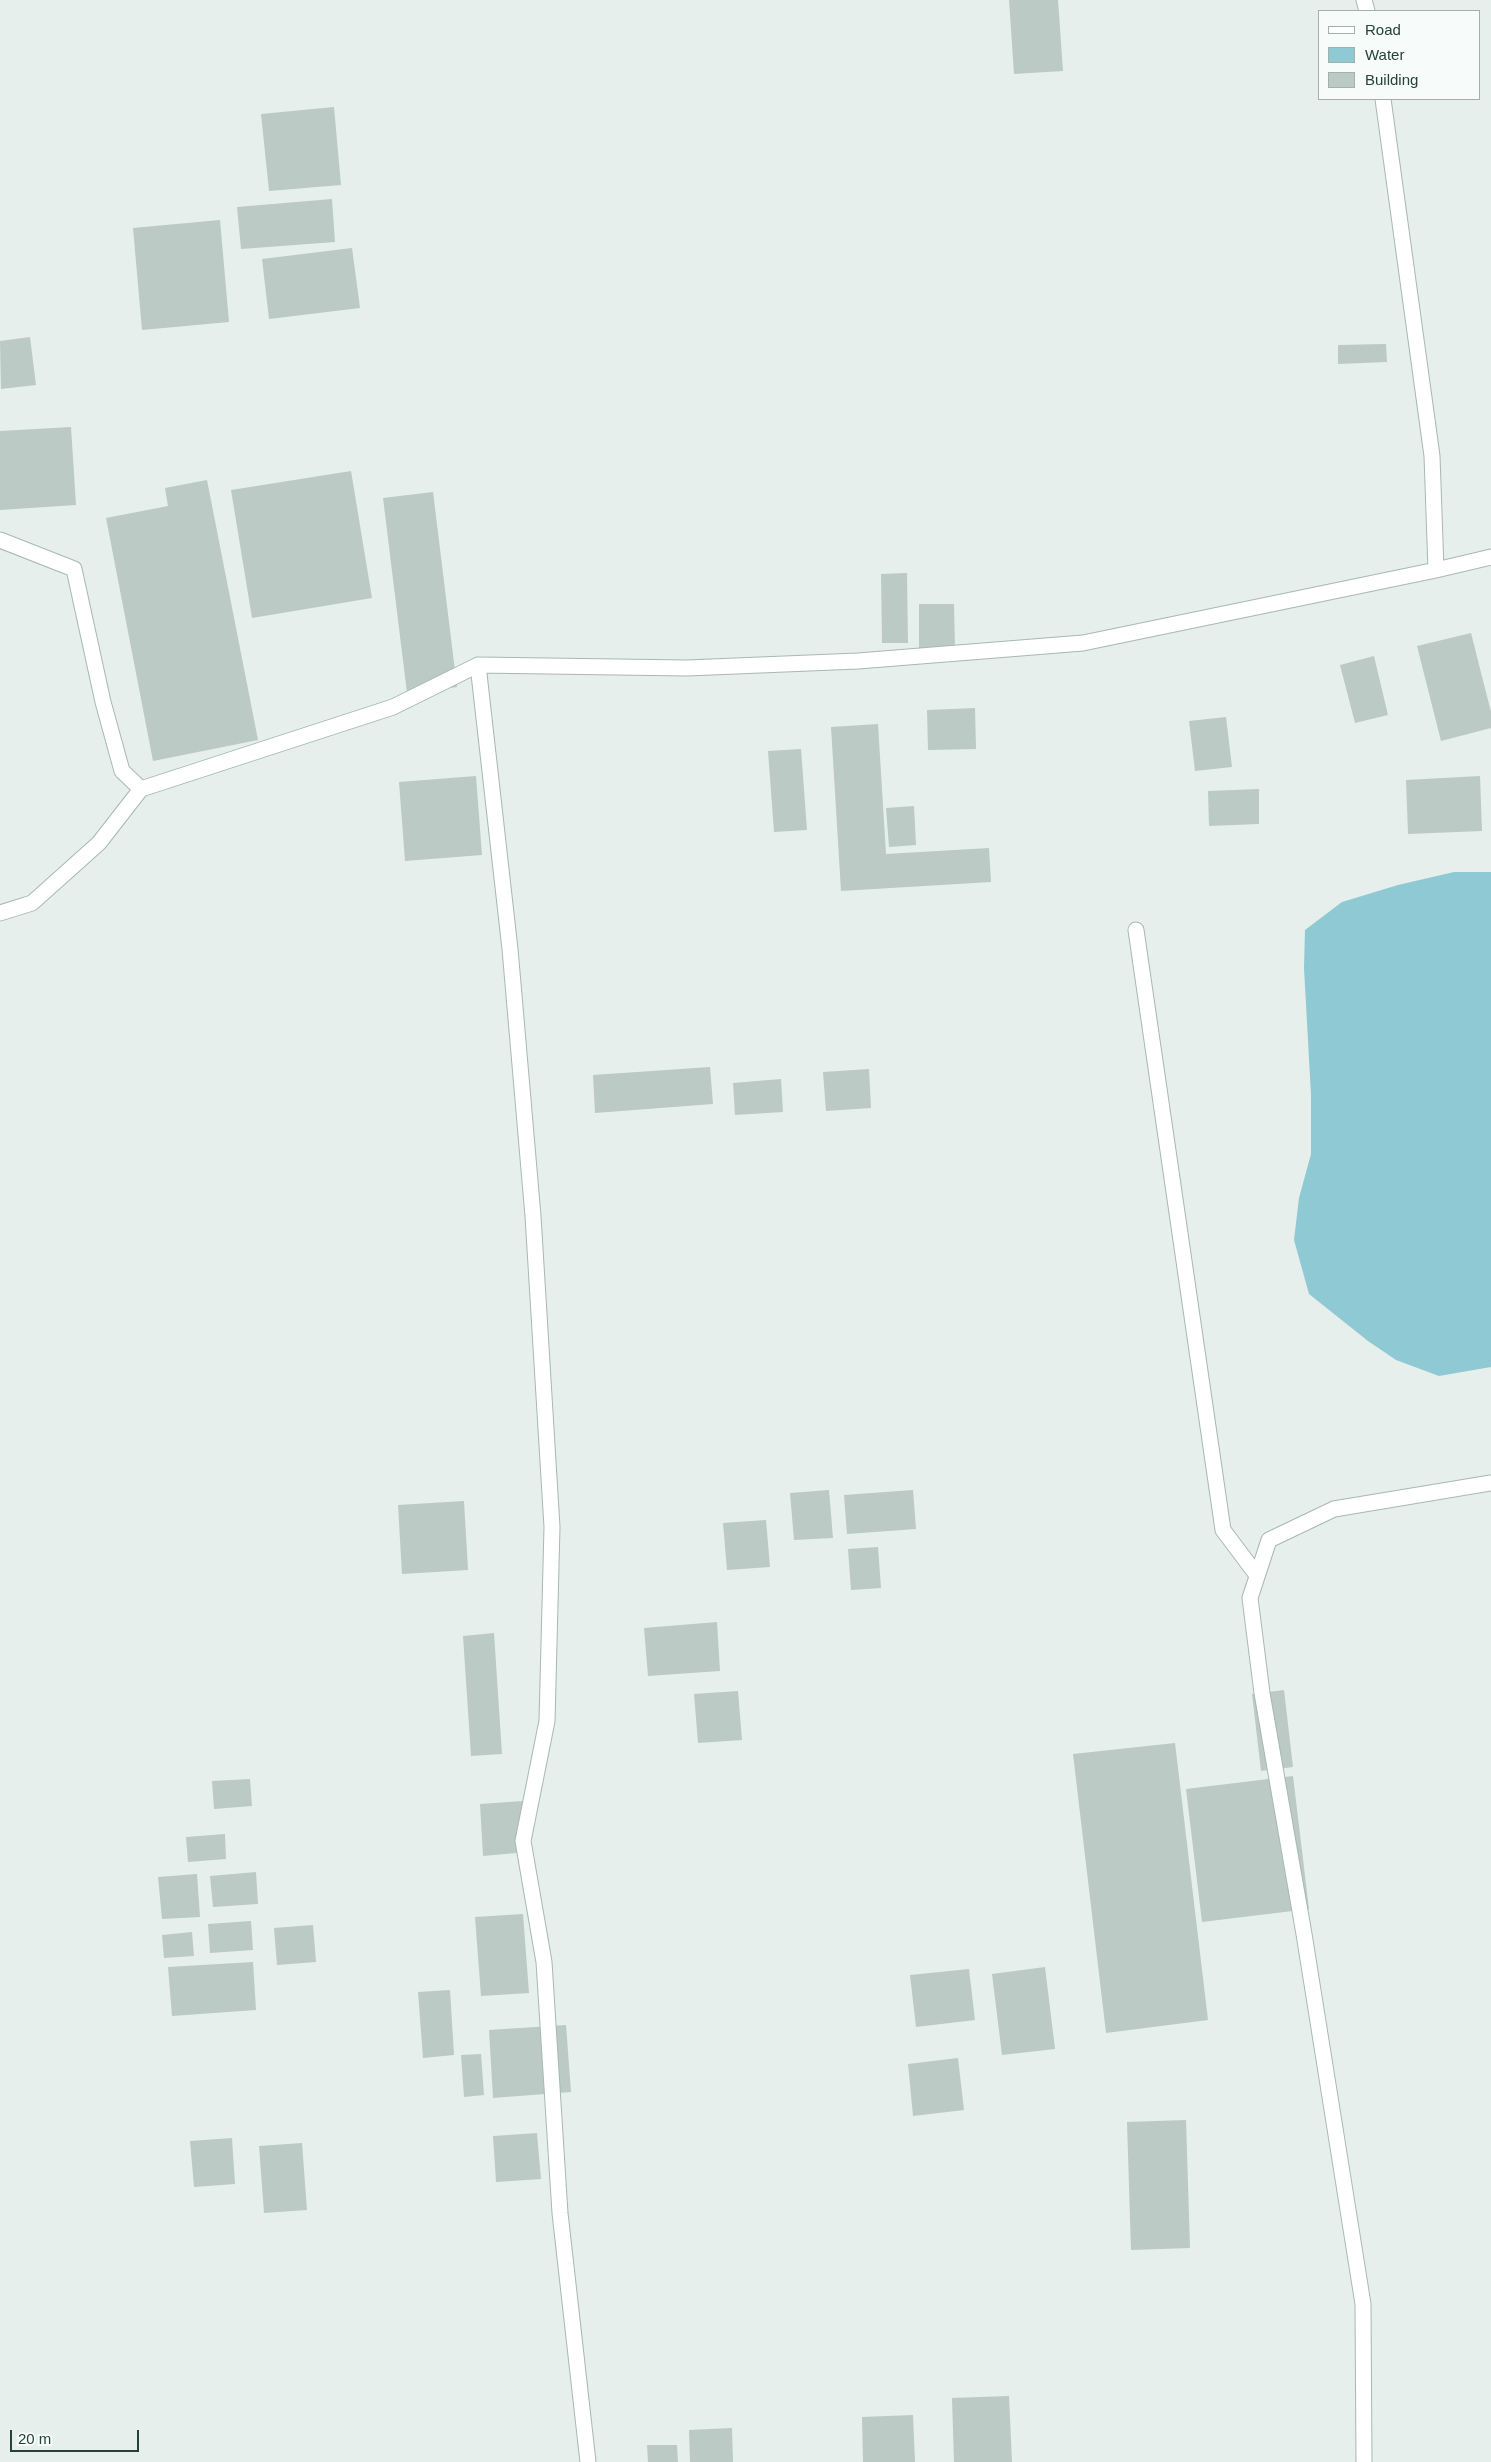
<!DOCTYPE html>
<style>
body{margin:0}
#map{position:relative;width:1491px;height:2462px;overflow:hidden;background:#e6efeb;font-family:Helvetica,sans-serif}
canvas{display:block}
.legend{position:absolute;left:1318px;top:10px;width:162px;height:90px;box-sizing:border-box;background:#f7fbf9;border:1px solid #a3b1ad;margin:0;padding:6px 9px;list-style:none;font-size:15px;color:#24423a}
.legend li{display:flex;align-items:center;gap:10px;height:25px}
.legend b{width:25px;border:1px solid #a3b1ad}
.scale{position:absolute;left:10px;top:2430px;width:129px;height:22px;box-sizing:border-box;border:2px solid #24423a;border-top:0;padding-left:6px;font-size:15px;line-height:18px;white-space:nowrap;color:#24423a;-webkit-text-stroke:4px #f7fbf9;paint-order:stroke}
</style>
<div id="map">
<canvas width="1491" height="2462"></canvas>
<ul class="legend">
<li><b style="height:6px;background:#fff"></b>Road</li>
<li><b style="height:14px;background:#8ec9d4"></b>Water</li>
<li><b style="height:14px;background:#bbcac4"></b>Building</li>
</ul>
<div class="scale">20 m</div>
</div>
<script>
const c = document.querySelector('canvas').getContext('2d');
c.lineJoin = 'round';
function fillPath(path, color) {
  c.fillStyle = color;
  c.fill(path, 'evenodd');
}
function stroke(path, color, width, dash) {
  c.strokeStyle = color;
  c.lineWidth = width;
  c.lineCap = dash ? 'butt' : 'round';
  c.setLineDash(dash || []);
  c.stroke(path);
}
fillPath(new Path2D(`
 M1454,872H1491V1367L1439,1376L1396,1360L1368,1341L1309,1294L1294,1240L1299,1198L1311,1154V1095L1304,968L1305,930L1342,902L1398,885Z`), '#8ec9d4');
fillPath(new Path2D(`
 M1009,0H1058L1063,71L1014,74Z
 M334,107L341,185L269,191L261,114Z
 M332,199L335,242L241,249L237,207Z
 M220,220L229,322L142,330L133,228Z
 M352,248L360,308L269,319L262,259Z
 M30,337L36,385L1,389L0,341Z
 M1386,344L1387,362L1338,364V345Z
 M71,427L76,505L0,510V431Z
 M351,471L372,598L252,618L231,490Z
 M207,480L258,740L153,761L106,518L168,506L165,488Z
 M433,492L457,687L407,693L383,498Z
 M907,573L908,643H882L881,574Z
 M919,604H954L955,649L919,650Z
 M1471,633L1491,712V728L1441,741L1417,646Z
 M1374,656L1388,715L1355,723L1340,665Z
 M975,708L976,749L928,750L927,710Z
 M1226,717L1232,767L1195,771L1189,721Z
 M878,724L886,854L989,848L991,882L841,891L831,727Z
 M801,749L807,830L774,832L768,751Z
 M476,776L482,855L405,861L399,782Z
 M1480,776L1482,831L1408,834L1406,780Z
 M1259,789V824L1209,826L1208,791Z
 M914,806L916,845L889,847L886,808Z
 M710,1067L713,1104L595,1113L593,1075Z
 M869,1069L871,1108L826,1111L823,1072Z
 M781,1079L783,1112L735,1115L733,1083Z
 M829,1490L833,1538L794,1540L790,1493Z
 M913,1490L916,1529L847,1534L844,1495Z
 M464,1501L468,1570L402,1574L398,1505Z
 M766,1520L770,1567L727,1570L723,1523Z
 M878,1547L881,1588L851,1590L848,1549Z
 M717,1622L720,1671L648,1676L644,1628Z
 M494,1633L502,1754L471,1756L463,1636Z
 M1284,1690L1293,1767L1261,1771L1252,1694Z
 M738,1691L742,1740L698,1743L694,1694Z
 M1175,1743L1208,2020L1106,2033L1073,1754Z
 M1293,1776L1309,1909L1202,1922L1186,1789Z
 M250,1779L252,1806L214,1809L212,1781Z
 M523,1801L527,1852L483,1856L480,1804Z
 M225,1834L226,1859L188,1862L186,1837Z
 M256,1872L258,1904L213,1907L210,1876Z
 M197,1874L200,1917L162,1919L158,1877Z
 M523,1914L529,1993L481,1996L475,1917Z
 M251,1921L253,1950L210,1953L208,1924Z
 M313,1925L316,1962L277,1965L274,1928Z
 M192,1932L194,1956L164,1958L162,1935Z
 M253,1962L256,2010L172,2016L168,1967Z
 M1045,1967L1055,2049L1002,2055L992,1974Z
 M969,1969L975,2020L916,2027L910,1975Z
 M450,1990L454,2055L423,2058L418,1992Z
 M566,2025L571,2092L493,2098L489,2030Z
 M481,2054L484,2095L464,2097L461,2055Z
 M958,2058L964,2110L913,2116L908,2064Z
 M1186,2120L1190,2248L1131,2250L1127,2122Z
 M537,2133L541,2179L496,2182L493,2136Z
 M232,2138L235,2184L194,2187L190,2141Z
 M302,2143L307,2210L264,2213L259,2146Z
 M1009,2396L1012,2462H954L952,2398Z
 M913,2415L915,2462H863L862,2417Z
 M732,2428L733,2462H690L689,2430Z
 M647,2445H677L678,2462H648Z`), '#bbcac4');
const street = new Path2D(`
 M1364,0L1367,11
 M1383,99L1432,456L1436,570
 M0,540L74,569L103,702L122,771L141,789L393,707L478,665L687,668L858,661L1083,643L1436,570L1491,557
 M478,665L510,949L533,1216L552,1527L547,1721L523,1841L544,1962L560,2213L588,2462
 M0,913L32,903L99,843L141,789
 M1136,930L1223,1530L1256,1574L1259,1568
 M1364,2462L1363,2304L1304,1934L1262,1693L1250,1598L1269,1540L1334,1509L1491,1483`);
stroke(street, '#a8b8b2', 17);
stroke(street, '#fff', 15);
</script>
